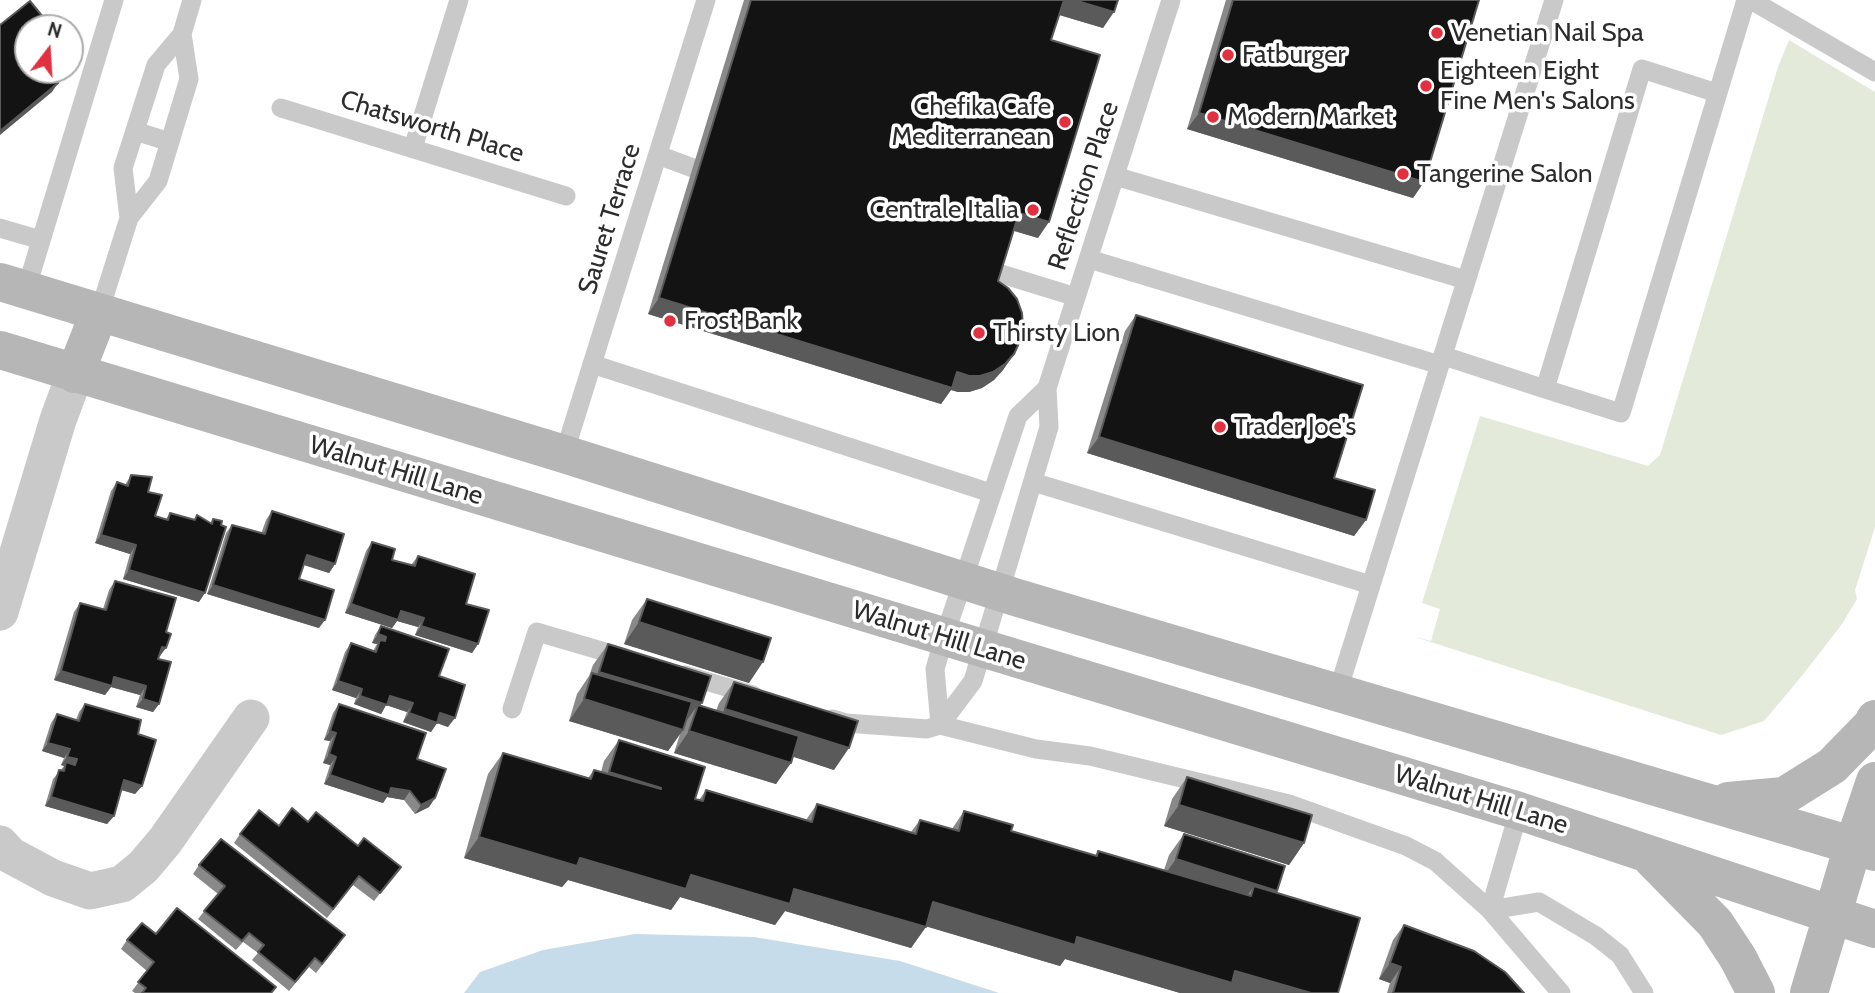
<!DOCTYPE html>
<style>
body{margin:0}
#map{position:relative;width:1875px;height:993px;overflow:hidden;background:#fff;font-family:Cabin,sans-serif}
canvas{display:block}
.north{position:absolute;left:14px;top:14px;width:70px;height:70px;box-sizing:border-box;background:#fff;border:2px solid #ababab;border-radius:50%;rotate:17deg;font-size:19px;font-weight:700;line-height:28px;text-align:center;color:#2c2c2c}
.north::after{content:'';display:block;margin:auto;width:24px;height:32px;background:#e13040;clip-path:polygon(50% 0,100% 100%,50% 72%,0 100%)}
</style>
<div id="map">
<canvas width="1875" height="993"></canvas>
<div class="north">N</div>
</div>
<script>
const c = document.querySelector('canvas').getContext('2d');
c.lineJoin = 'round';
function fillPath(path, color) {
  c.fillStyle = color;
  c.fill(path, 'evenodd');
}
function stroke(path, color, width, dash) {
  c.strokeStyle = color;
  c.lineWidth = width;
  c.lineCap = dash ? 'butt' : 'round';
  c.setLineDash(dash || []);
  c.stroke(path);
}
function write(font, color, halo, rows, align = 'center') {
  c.font = font + ' Cabin,sans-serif';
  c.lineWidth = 7;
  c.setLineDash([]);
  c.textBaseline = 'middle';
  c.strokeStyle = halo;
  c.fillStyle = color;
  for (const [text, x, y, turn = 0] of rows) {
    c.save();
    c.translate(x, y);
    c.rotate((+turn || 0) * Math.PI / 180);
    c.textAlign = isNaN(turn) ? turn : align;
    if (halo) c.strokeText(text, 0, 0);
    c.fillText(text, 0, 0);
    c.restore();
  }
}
fillPath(new Path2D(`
 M1789,40L1875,92V527L1855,590L1857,599L1842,624L1801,677L1764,721L1721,735L1412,636L1431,641L1440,609L1422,603L1480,416L1648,466L1660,455L1778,67Z`), '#e3eada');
fillPath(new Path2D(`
 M635,934L754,937L900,961L999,993H464L480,972L543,950Z`), '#c6dcea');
stroke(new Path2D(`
 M1751,0L1875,72
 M1717,93L1642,69L1545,389L1621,413L1746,0
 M281,108L566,196
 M135,131L170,142
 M413,148L459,0
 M658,155L693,168
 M1115,176L1466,280
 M129,218L123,168L156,65L182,34L192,0
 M0,228L41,240
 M1089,259L1440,365
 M995,272L1076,297
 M26,290L114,0
 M99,313L129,218L158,181L189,79L182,34
 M1444,356L1545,389
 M592,364L991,493
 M564,454L706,0
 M1033,482L1371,585
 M685,675L753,695
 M1337,694L1554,0
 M512,709L537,632L626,658
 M832,719L846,723L927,729L940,725L1036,749L1090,756L1289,804L1406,846L1435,861L1490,910L1561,993
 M940,725L973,681L1049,427L1047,388L1171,0
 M940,725L935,669L944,638L1018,416L1047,388
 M1519,811L1490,910L1539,902L1596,936L1620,955L1644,993`), '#c9c9c9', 19);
stroke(new Path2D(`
 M0,612L58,420L75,374
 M0,844L10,855L53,878L90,891L122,884L143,867L165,841L251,718`), '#c9c9c9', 37);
stroke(new Path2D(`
 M0,282L564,454L1018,598L1875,852
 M0,350L1519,811L1875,929
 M75,374L99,313
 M1728,801L1784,796L1832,766L1872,725L1875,719
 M1653,860L1715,923L1738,958L1756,993
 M1809,993L1853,846L1875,781`), '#b6b6b6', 38);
fillPath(new Path2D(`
 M744,0H1118L1103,28L1059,15L1051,40L1038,238L1014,231L998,281L1014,354L1003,370L994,380L982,388L969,392H958L951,390L941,404L648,314Z
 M1226,0H1479L1424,182L1413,198L1187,129Z
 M1136,315L1334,478L1366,520L1354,536L1087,453L1125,331Z
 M131,475L148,492L155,516L166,519L170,513L194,520L197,515L210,523L213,519L199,602L123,579L130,554L95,543L111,491L117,482L125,485Z
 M272,511L335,564L329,573L304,565L299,579L319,628L207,594L226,533L232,525L261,534L266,520Z
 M372,542L392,560L411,565L418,556L466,604L478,644L472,653L415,635L418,627L397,621L392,628L345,613L366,551Z
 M115,581L166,632L160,656H159L158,659L159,704L153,712L136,707L140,695L111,687L105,695L54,680L74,612L80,603L103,609L109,590Z
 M647,599L749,683L624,644L632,620Z
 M381,626L439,676L448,727L437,723L431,732L403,722L407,712L386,705L381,714L354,704L356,698L332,690L345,652L351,643L373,651L377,644L372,643L375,635Z
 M608,644L701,706L716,711L719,703L734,682L834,770L793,756L776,784L674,753L680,734L668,751L569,721L577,694L589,676L593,665Z
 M85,704L138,734L142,786L135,794L121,790L114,816L107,824L45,806L53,779L64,766L61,765L64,758L42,751L51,723L57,714L76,720L79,712Z
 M339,704L417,759L435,798L429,807L415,814L404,800L387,797L383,803L324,784L330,765L323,763L330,741L324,740L333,713Z
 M619,740L695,799L699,800L706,790L806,820L817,804L911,832L920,820L952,829L964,811L1011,831L1095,856L1098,851L1164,870L1169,855L1184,834L1277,891L1276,893L1338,993H1180L1065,959L1060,966L926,926L911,948L785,911L775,925L680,897L671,910L568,880L562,887L464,858L488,774L503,753L588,778L594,770L601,772L604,761Z
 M1187,777L1304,843L1289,865L1164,826L1172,799Z
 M308,822L401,867L374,901L353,885L327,918L234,843L240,834L279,826Z
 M199,865L339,944L316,973L309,967L289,991L252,960L258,953L243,942L236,950L198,919L218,894L193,874Z
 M1404,925L1524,993H1387L1390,983L1379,979L1393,940Z
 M156,934L272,993H135L132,991L147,971L121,949L127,940Z`), '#898989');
fillPath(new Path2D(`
 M1062,0H1074L1114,12L1103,28L1053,13Z
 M58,83L52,92L0,135V131Z
 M1199,113L1424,182L1413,198L1187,129Z
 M1019,213L1049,222L1038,238L1008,229Z
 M659,298L957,372L1014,354L1003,370L994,380L982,388L969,392H958L951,390L941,404L648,314Z
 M1099,437L1366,520L1354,536L1087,453Z
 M101,535L136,545L130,554L95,543Z
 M307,555L335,564L329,573L301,564Z
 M129,570L205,593L199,602L123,579Z
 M213,585L325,620L319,628L207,594Z
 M351,604L401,611L424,618L418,627L397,621L392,628L345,613Z
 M639,622L763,662L749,683L624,644Z
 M421,626L478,644L472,653L415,635Z
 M378,634L386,637L380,645V640L377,644L372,643Z
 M162,647L166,648L160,656L156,655Z
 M61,671L114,677L146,686L140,695L111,687L105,695L54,680Z
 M599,672L702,703L695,714L698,705L684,724L587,689Z
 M338,681L362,689L356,698L332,690Z
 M360,696H390L413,703L407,712L386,705L381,714L354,704Z
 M143,699L159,704L153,712L136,707Z
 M584,699L683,730L668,751L569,721Z
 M725,709L849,748L834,770L710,730Z
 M409,713L437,723L431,732L403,722Z
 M440,713L455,718L448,727L434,722Z
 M330,731L336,733L330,741L324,740Z
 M689,731L791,763L776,784L674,753Z
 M48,743L70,749L64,758L42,751Z
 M329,754L336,757L330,765L323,763Z
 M67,757L77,759L71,768L66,762L64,766L61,765Z
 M609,772L661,788L646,809L594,793Z
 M330,775L410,791L404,800L387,797L383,803L324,784Z
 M124,780L142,786L135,794L118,789Z
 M51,797L114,816L107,824L45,806Z
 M435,798L429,807L415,814L421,805Z
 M1179,805L1304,843L1289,865L1164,826Z
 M479,837L580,858L691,875L794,889L926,927L911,948L785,911L775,925L680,897L671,910L568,880L562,887L464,858Z
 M1176,859L1277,891L1262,912L1254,886L1241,905L1161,880Z
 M933,902L1077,937L1235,971L1311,993H1180L1065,959L1060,966L918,924Z
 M1390,963L1401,967L1390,983L1379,979Z`), '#5a5a5a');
const building = new Path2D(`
 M751,0H1064L1051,40L1100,55L1049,222L1019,213L998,281L1008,288L1017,299L1022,313L1023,327L1020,341L1014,354L1005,364L993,372L980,376H969L957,372L952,388L659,298Z
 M1074,0H1118L1114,12Z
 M1233,0H1479L1424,182L1199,113Z
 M30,1L52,28H28V70H47L58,83L0,131V25Z
 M1136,315L1363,385L1334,478L1375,490L1366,520L1099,437Z
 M131,475L152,477L148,492L162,495L155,516L168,520L170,513L195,520L197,515L212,524L213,519L222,521L221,525L226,527L205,593L129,570L136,545L101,535L117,482L128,486Z
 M272,511L344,534L335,564L307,555L299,579L334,590L325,620L213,585L232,525L265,534Z
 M372,542L395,549L392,560L415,566L418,556L475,574L466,604L489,610L478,644L421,626L424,618L401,611L398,620L351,604Z
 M115,581L176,598L166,632L171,634L166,648L162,647L158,659L171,662L159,704L143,699L146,686L114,677L112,686L61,671L80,603L106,610Z
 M647,599L771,638L763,662L639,622Z
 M381,626L449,649L439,676L465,685L455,718L440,713L437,723L409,713L413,703L390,696L387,705L360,696L362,689L338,681L351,643L376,652L380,640L385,641L386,637L378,634Z
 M608,644L711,676L702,703L599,672Z
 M592,673L692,702L683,730L584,699Z
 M734,682L858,721L849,748L725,709Z
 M85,704L141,720L138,734L156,740L142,786L124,780L114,816L51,797L59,770L64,771L66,762L75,765L77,759L67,757L70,749L48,743L57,714L79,721Z
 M339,704L426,733L417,759L446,769L435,798L421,805L410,791L391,788L389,795L330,775L336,757L329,754L336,733L330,731Z
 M698,705L799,736L791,763L689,731Z
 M619,740L705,767L695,799L703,801L706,790L812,822L817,804L916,834L920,820L959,831L964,811L1013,825L1011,831L1097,856L1098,851L1251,896L1254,886L1360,918L1338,993H1311L1235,971L1232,983L1077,937L1075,945L933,902L926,927L794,889L790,904L691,875L686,889L580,858L577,866L479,837L503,753L591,779L594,770L661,789V788L609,772Z
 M1187,777L1312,815L1304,843L1179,805Z
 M292,808L308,822L316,812L358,846L364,838L401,867L380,893L359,876L333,909L240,834L259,810L279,826Z
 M1184,834L1285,866L1277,891L1176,859Z
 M221,839L345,935L322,964L315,958L295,982L258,952L264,945L249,933L242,941L204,911L225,886L199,865Z
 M177,908L276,987L271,993H142L146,988L138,982L154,962L127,940L142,923L156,934Z
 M1404,925L1474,951L1505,972L1524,993H1393L1401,967L1390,963Z`);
fillPath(building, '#131313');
stroke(building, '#5a5a5a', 2);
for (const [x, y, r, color] of [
 [1437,33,7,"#e13040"],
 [1228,55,7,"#e13040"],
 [1426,86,7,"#e13040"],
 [1213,117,7,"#e13040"],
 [1065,122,7,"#e13040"],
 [1403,174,7,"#e13040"],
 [1033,210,7,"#e13040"],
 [670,321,7,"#e13040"],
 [979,333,7,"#e13040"],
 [1220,427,7,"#e13040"]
]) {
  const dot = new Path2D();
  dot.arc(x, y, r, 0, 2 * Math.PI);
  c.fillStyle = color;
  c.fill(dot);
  stroke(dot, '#fff', 2.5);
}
write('26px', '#2c2c2c', '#fff', [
 ["Venetian Nail Spa",1451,33],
 ["Fatburger",1242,55],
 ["Eighteen Eight",1440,71],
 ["Fine Men's Salons",1440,101],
 ["Chefika Cafe",1051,107,"right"],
 ["Mediterranean",1051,137,"right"],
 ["Modern Market",1227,117],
 ["Tangerine Salon",1417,174],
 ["Centrale Italia",1019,210,"right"],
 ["Frost Bank",684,321],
 ["Thirsty Lion",993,333],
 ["Trader Joe's",1234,427]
], 'left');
write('26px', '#2c2c2c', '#fff', [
 ["Chatsworth Place",432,127,17],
 ["Reflection Place",1084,186,-72],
 ["Sauret Terrace",610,219,-73],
 ["Walnut Hill Lane",396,471,17],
 ["Walnut Hill Lane",939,636,17],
 ["Walnut Hill Lane",1481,800,17]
]);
</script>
